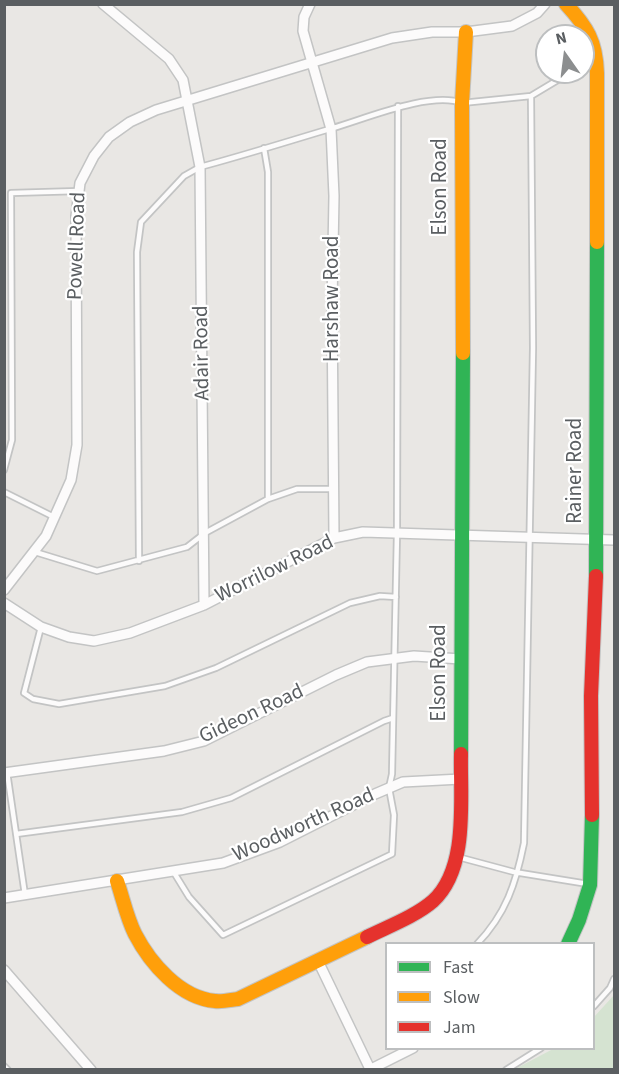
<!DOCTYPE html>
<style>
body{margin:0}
#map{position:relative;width:619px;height:1074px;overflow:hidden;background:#e9e7e4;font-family:"Source Sans 3",sans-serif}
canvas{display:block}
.frame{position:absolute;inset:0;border:6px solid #5a5e61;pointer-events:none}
.legend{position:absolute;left:385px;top:942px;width:210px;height:108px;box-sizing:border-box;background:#fff;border:2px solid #bdbfc0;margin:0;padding:8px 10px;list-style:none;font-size:18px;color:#5a5e61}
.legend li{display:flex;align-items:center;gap:12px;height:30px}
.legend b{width:30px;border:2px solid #bdbfc0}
.north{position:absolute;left:535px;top:24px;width:60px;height:60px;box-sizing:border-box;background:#fff;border:2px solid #bdbfc0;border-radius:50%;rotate:346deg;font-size:16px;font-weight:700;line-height:24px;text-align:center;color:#5a5e61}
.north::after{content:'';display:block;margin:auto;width:21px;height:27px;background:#8c8e8f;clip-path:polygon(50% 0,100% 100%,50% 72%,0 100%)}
</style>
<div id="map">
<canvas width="619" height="1074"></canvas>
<div class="frame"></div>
<ul class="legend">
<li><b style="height:8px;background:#30b455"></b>Fast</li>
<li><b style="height:8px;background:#ff9f0a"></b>Slow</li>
<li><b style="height:8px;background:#e5322d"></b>Jam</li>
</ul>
<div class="north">N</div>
</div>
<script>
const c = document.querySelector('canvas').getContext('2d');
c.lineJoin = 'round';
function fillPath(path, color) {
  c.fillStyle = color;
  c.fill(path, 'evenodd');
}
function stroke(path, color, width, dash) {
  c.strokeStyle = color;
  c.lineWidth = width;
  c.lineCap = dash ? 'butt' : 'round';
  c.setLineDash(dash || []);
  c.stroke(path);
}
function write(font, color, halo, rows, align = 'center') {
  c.font = font + ' "Source Sans 3",sans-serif';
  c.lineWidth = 4.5;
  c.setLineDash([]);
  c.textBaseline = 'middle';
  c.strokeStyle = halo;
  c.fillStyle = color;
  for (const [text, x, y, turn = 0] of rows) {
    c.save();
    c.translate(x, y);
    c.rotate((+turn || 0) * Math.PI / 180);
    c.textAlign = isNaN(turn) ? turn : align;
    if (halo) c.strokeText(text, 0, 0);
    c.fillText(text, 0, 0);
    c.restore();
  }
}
fillPath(new Path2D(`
 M614,995V1069H515L553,1049L594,1048V1017Z`), '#d5e3d1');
const lane = new Path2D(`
 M583,64L593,55
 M264,148L268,172V499
 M4,470L12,440L11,193L79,191
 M4,492L54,517
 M35,552L97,571L187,547L205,533L268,499L297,489H334
 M139,561L137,252L141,222L184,176L200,167C245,155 289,141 333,128C365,119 430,91 462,103L531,96L571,72
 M41,627L24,693L33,699L59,704L165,686L216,668L350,603L380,596L396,597
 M7,772L25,895
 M16,834L182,812L231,798L384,721L393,718
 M458,857L514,872L588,884
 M173,871L189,897L223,935L392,854L394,815L389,788L392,774L397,533L398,106
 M477,944C506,914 516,883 524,843L533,348L531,96
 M594,1006L610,988L614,979
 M4,1066L8,1070
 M506,1070L541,1048`);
const street = new Path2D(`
 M103,4L169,59L183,80L200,167L204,605
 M310,4L304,17L303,31L331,129L334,196L332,304L334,538
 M4,590L46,536L71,480L77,445L76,216L80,183L94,156L109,137L130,122L156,110L392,38L432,32H466L512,26L537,13L545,4
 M4,603L41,627L69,637L94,641L130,633L204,605L334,538L363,532L614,540
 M4,773L164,751L204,741L336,675L367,662L414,656L461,659
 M4,898L223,863L280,842L375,794L403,782L461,779
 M318,961L370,1069
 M4,970L91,1070
 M369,1070L413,1048`);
const fast = new Path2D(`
 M596,576L597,242
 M461,754L463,353
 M568,944L579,920L590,885L592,815`);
const slow = new Path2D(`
 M566,4C587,27 596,41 597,73V242
 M463,353L462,103L466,32
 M117,881C123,899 127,918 135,934C150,963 180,998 215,1001C222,1002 230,1000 238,999L367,937`);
const jam = new Path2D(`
 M592,815L591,696L596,576
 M367,937C387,927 416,916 433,901C469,868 460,799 461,754`);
stroke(lane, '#c3c4c4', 8);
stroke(street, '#c3c4c4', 12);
stroke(fast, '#c3c4c4', 16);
stroke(slow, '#c3c4c4', 16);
stroke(jam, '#c3c4c4', 16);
stroke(lane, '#fcfbfb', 4.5);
stroke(street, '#fcfbfb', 9);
stroke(fast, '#30b455', 14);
stroke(slow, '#ff9f0a', 14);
stroke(jam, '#e5322d', 14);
write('21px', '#5a5e61', '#fff', [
 ["Elson Road",441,187,-90],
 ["Powell Road",78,246,-88],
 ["Harshaw Road",333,299,-90],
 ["Adair Road",203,353,-91],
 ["Rainer Road",576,471,-90],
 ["Worrilow Road",275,570,-26],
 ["Elson Road",440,673,-90],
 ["Gideon Road",252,715,-25],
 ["Woodworth Road",304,826,-24]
]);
</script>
